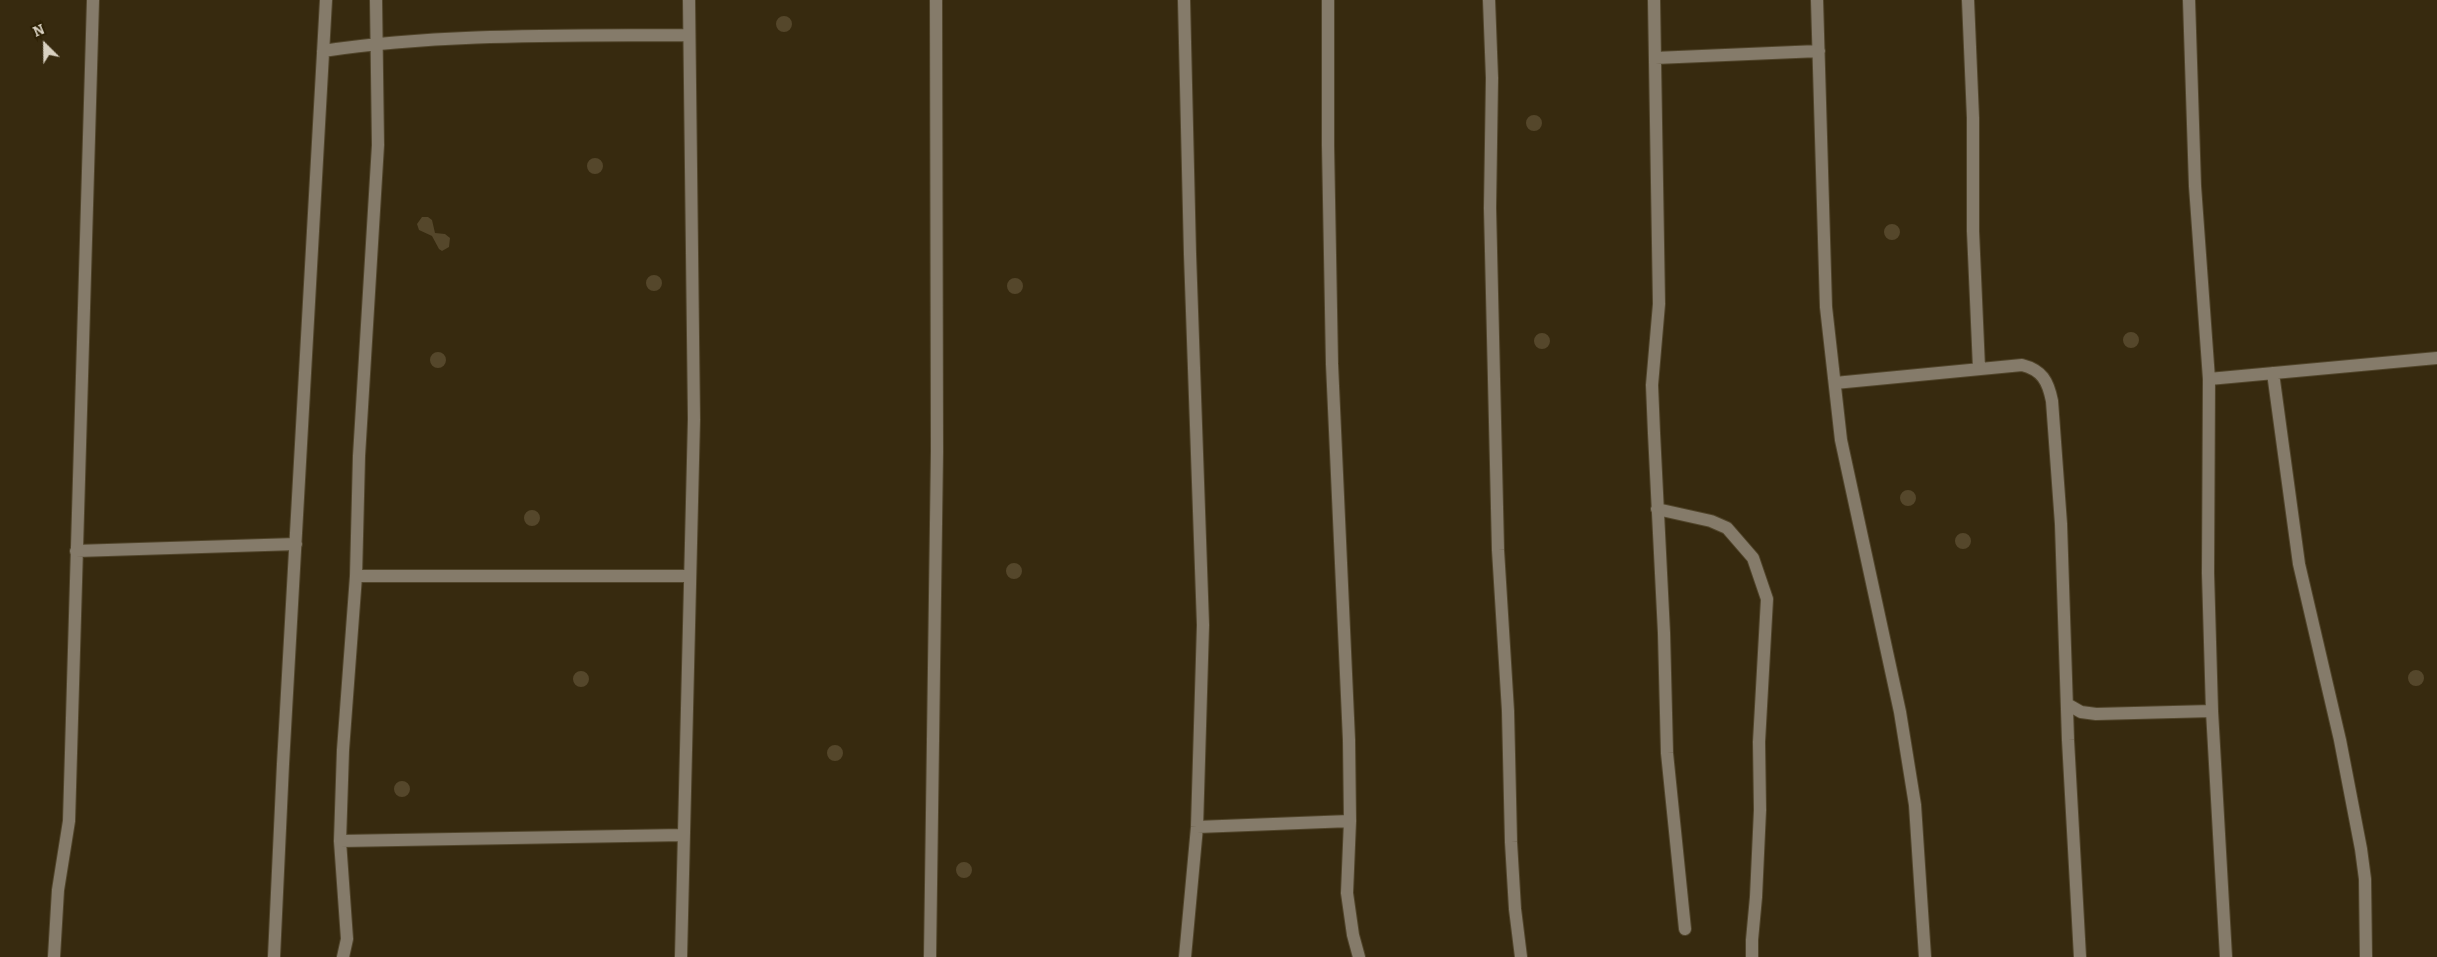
<!DOCTYPE html>
<style>
body{margin:0}
#map{position:relative;width:2437px;height:957px;overflow:hidden;background:#372a0f;font-family:Bitter,serif}
canvas{display:block}
.north{position:absolute;left:20px;top:20px;width:50px;height:50px;-webkit-text-stroke:4px #2d2105;paint-order:stroke;rotate:337deg;font-size:14px;font-weight:700;line-height:20px;text-align:center;color:#d9d1c1}
.north::after{content:'';display:block;margin:auto;width:18px;height:22px;background:#d9d1c1;clip-path:polygon(50% 0,100% 100%,50% 72%,0 100%)}
</style>
<div id="map">
<canvas width="2437" height="957"></canvas>
<div class="north">N</div>
</div>
<script>
const c = document.querySelector('canvas').getContext('2d');
c.lineJoin = 'round';
function fillPath(path, color) {
  c.fillStyle = color;
  c.fill(path, 'evenodd');
}
function stroke(path, color, width, dash) {
  c.strokeStyle = color;
  c.lineWidth = width;
  c.lineCap = dash ? 'butt' : 'round';
  c.setLineDash(dash || []);
  c.stroke(path);
}
fillPath(new Path2D(`
 M776 24a8 8 0 1 1 16 0a8 8 0 1 1-16 0Z
 M1526 123a8 8 0 1 1 16 0a8 8 0 1 1-16 0Z
 M587 166a8 8 0 1 1 16 0a8 8 0 1 1-16 0Z
 M422,217H428L432,220L435,233L445,234L450,238L449,247L442,251L439,249L432,236L419,230L417,224Z
 M1884 232a8 8 0 1 1 16 0a8 8 0 1 1-16 0Z
 M646 283a8 8 0 1 1 16 0a8 8 0 1 1-16 0Z
 M1007 286a8 8 0 1 1 16 0a8 8 0 1 1-16 0Z
 M2123 340a8 8 0 1 1 16 0a8 8 0 1 1-16 0Z
 M1534 341a8 8 0 1 1 16 0a8 8 0 1 1-16 0Z
 M430 360a8 8 0 1 1 16 0a8 8 0 1 1-16 0Z
 M1900 498a8 8 0 1 1 16 0a8 8 0 1 1-16 0Z
 M524 518a8 8 0 1 1 16 0a8 8 0 1 1-16 0Z
 M1955 541a8 8 0 1 1 16 0a8 8 0 1 1-16 0Z
 M1006 571a8 8 0 1 1 16 0a8 8 0 1 1-16 0Z
 M2408 678a8 8 0 1 1 16 0a8 8 0 1 1-16 0Z
 M573 679a8 8 0 1 1 16 0a8 8 0 1 1-16 0Z
 M827 753a8 8 0 1 1 16 0a8 8 0 1 1-16 0Z
 M394 789a8 8 0 1 1 16 0a8 8 0 1 1-16 0Z
 M956 870a8 8 0 1 1 16 0a8 8 0 1 1-16 0Z`), '#55472b');
const minor = new Path2D(`
 M1184,0L1190,254L1203,625L1197,827L1185,957
 M1328,0V145L1332,364L1349,740L1350,821L1347,893L1353,935L1359,957
 M1489,0L1492,78L1490,208L1498,550L1508,711L1511,842L1515,909L1521,957
 M1654,0L1659,304L1652,385L1654,433L1664,633L1667,753L1685,929
 M1817,0L1826,307L1841,440L1900,712L1915,805L1925,957
 M1968,0L1973,118V231L1979,368
 M2189,0L2195,186L2209,379L2208,573L2212,711L2226,957
 M323,51C444,33 567,36 689,35
 M1655,58L1819,51
 M2273,373L2299,564L2340,740L2361,849L2365,879L2366,957
 M2209,379L2437,358
 M1835,383L2022,365C2042,370 2048,381 2052,401L2061,524L2068,740L2080,957
 M1657,509L1711,521L1727,528L1753,558L1767,599L1759,742L1760,810L1756,897L1752,940V957
 M76,551L296,544
 M356,576H689
 M2067,704L2081,712L2096,714L2212,711
 M1197,827L1350,821
 M340,841L683,835
 M54,957L58,890L69,821L93,0
 M274,957L283,764L326,0
 M343,957L347,939L340,841L343,750L356,576L359,456L378,145L376,0
 M681,957L694,419L689,0
 M930,957L937,451L936,0`);
stroke(minor, '#51452b', 14);
stroke(minor, '#857b6a', 12);
</script>
